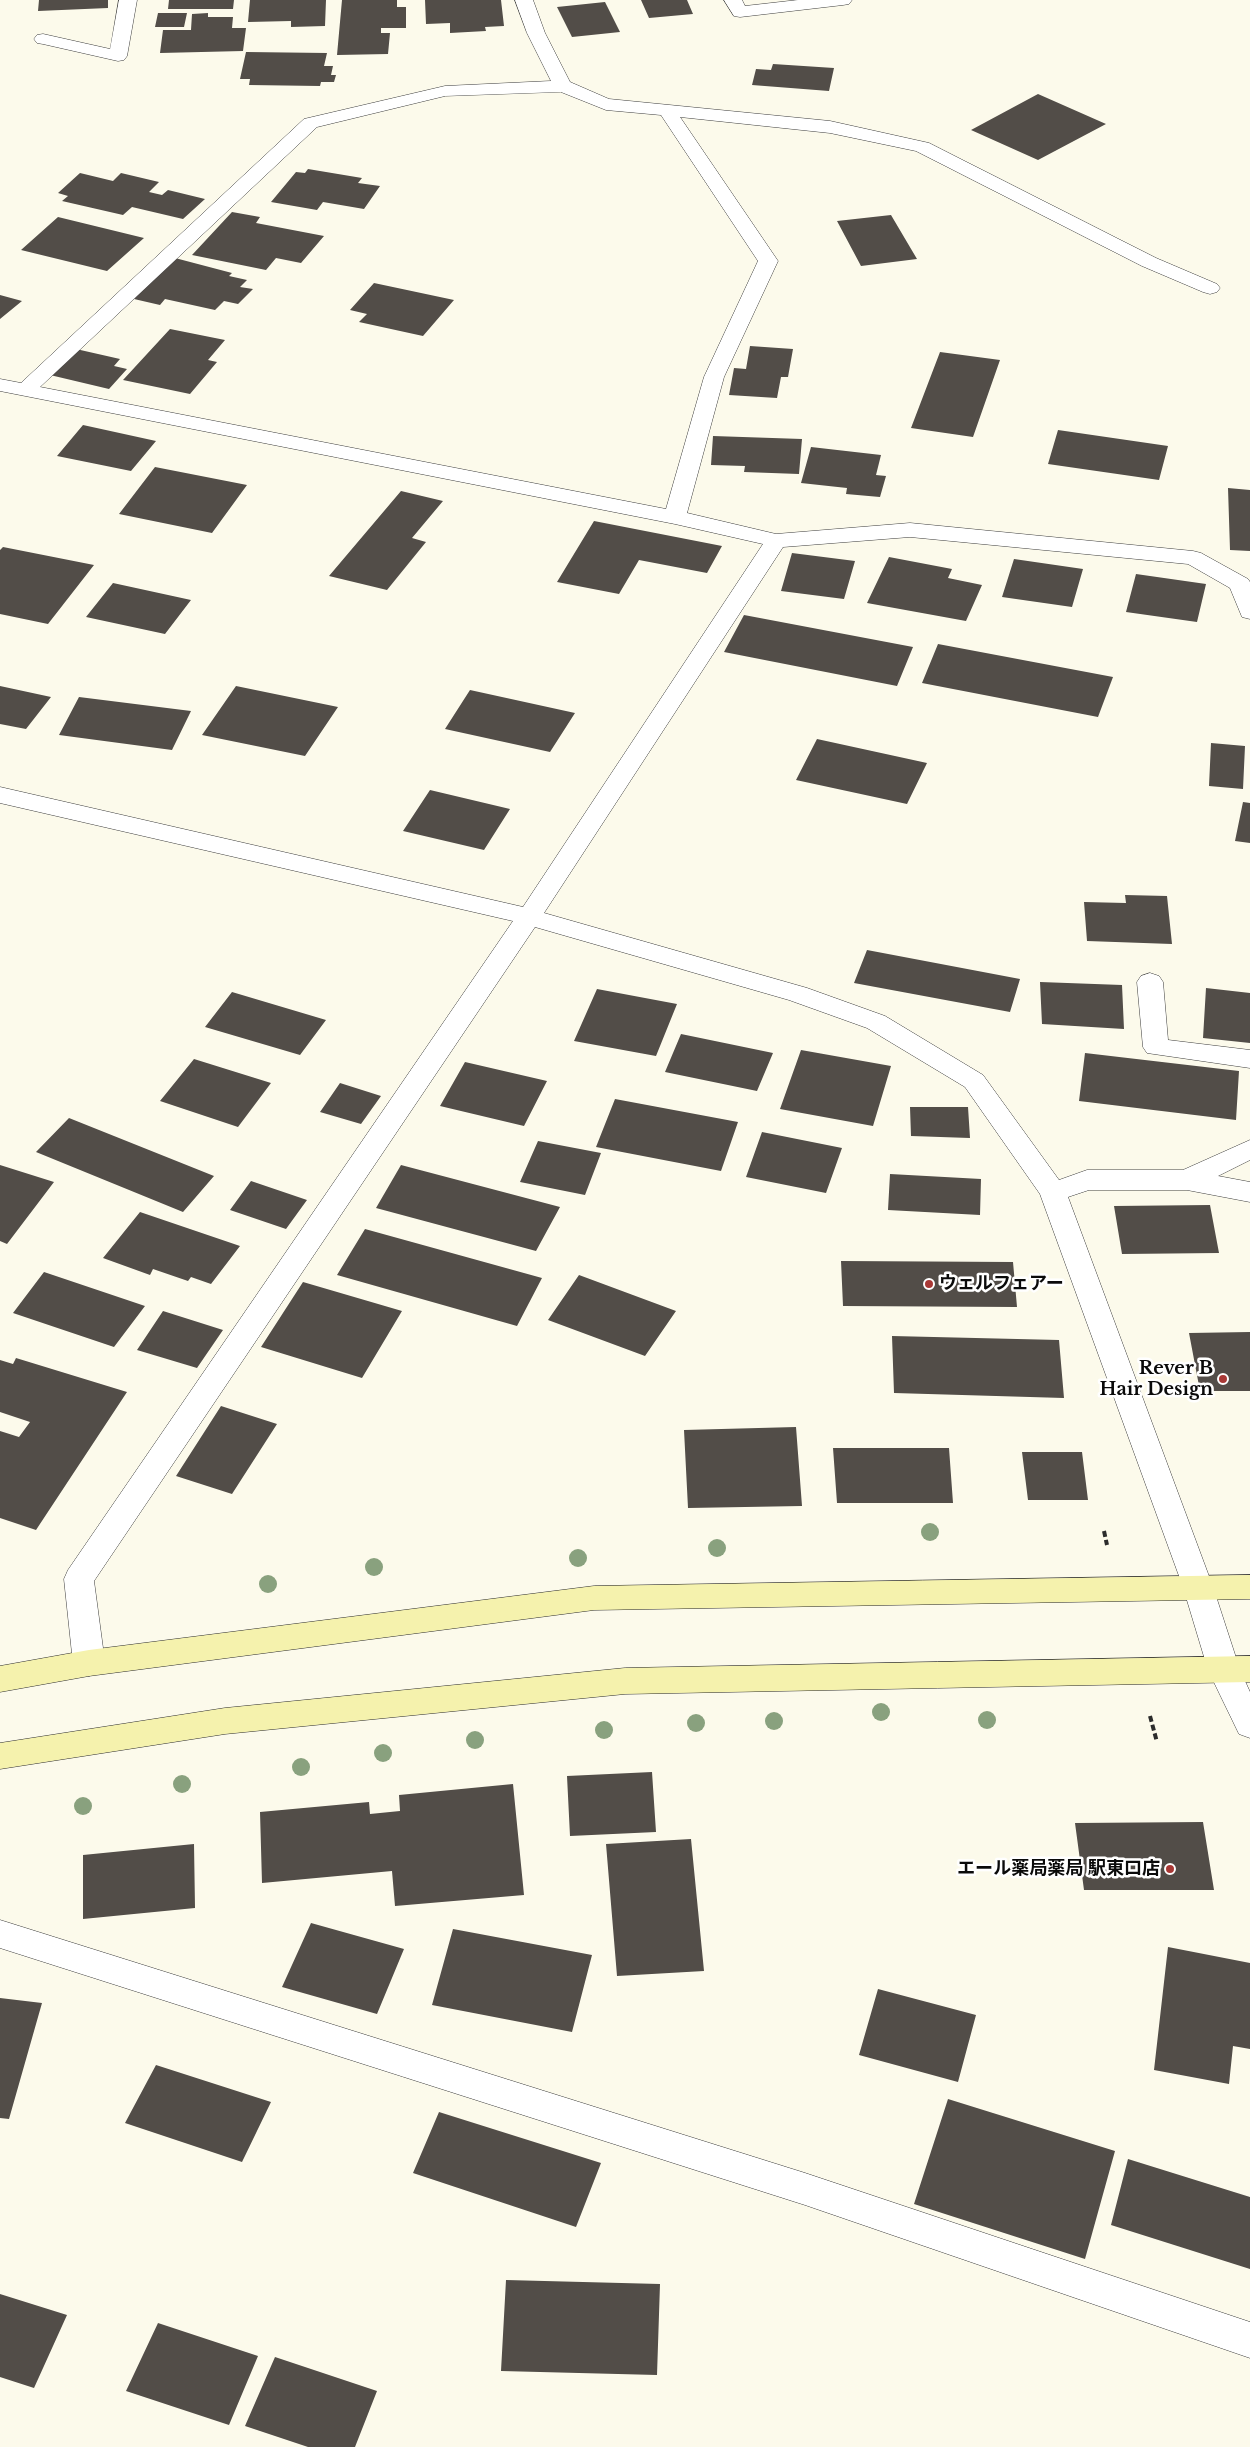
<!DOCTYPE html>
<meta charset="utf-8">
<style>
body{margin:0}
canvas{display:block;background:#fcfaeb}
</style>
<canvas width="1250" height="2447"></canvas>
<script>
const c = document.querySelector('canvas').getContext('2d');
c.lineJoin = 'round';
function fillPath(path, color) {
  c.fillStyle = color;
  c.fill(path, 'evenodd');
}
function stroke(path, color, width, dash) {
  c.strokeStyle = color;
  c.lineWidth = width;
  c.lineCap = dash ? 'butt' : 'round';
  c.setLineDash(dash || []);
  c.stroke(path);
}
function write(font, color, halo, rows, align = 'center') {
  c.font = font + ' "Libre Baskerville","Noto Sans JP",serif';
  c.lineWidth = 5;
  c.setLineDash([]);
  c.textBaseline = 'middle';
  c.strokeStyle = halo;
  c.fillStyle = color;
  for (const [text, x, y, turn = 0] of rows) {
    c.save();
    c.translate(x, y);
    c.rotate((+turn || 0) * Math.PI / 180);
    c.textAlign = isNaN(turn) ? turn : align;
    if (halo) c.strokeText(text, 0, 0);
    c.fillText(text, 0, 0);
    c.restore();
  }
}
fillPath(new Path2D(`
 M39,0H108V8L38,11Z
 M169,0H234L233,9H168Z
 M250,0H326L325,26L291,27V21L248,22Z
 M342,0H397V7H406V28H381V33H390L388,54L337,55Z
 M425,0H501L504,26L485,27L486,31L450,33V23L426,24Z
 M641,0H687L693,14L649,18Z
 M605,2L620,32L572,37L557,7Z
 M158,13H187L184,27H155Z
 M208,13V17H233L232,28H246L243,51L160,53L163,30H191L192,14Z
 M246,52L327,53L324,66H333L331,75H336L334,82H321L320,86L249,85L250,79H240Z
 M773,64L834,68L829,91L752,85L756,69L771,70Z
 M1038,94L1106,124L1038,160L971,130Z
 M308,169L362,178L358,183L380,186L364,209L323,202L317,210L271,202L296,172L305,173Z
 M80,173L113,181L121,173L159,182L149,192L162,195L168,190L205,199L183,219L132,207L123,215L62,201L68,196L58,193Z
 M232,212L260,217L256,223L324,236L301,263L276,258L266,270L192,255Z
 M891,215L917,259L861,266L837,221Z
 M58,217L144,238L107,271L21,250Z
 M175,258L232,273L229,276L247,280L240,287L253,289L238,304L224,301L215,310L165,299L160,305L134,299Z
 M374,283L454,300L423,336L359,322L367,314L350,310Z
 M0,295L22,301L0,319Z
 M170,329L225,340L208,360L217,362L190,394L123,380Z
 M750,346L793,349L788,377H781L777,398L729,395L734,368L746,369Z
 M76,349L120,359L114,366L127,369L109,389L50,375Z
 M940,352L1000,360L973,437L911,428Z
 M83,425L156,441L131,471L57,456Z
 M1058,430L1168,446L1159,480L1048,464Z
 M713,436L802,439L799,474L744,472L745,466L711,465Z
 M811,447L881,455L876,475L886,476L880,497L846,494L847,488L801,483Z
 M155,467L247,485L212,533L119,514Z
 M1228,488L1250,490V551L1230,550Z
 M401,491L443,501L412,538L426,542L387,590L329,576Z
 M594,521L722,546L707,573L639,560L619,594L557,582Z
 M3,547L94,565L48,624L0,614V550Z
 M792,553L855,561L844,599L781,591Z
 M889,557L952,569L948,578L982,585L966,621L867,603Z
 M1014,559L1083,569L1072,607L1002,597Z
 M1136,574L1206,584L1197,622L1126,612Z
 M113,583L191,600L165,634L86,617Z
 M744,615L913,647L897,686L724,652Z
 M938,644L1113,677L1098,717L922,683Z
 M0,686L51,697L26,729L0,724Z
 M236,686L338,707L305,756L202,735Z
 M470,690L575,713L550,752L445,729Z
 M79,697L191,711L172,750L59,735Z
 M817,739L927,763L907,804L796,780Z
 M1211,743L1245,746L1243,789L1209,786Z
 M430,790L510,809L484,850L403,831Z
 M1243,802L1250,803V843L1235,841Z
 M1125,895L1167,896L1172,944L1087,941L1084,902L1126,903Z
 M867,950L1020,979L1010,1012L854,983Z
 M1040,982L1122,985L1124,1029L1042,1024Z
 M1206,988L1250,993V1043L1203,1038Z
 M597,989L677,1004L656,1056L574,1041Z
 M232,992L326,1020L300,1055L205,1027Z
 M681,1034L773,1053L757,1091L665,1072Z
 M801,1050L891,1066L873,1126L780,1109Z
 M1085,1053L1239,1071L1236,1120L1079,1101Z
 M194,1059L271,1083L238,1127L160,1101Z
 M465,1062L547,1081L524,1126L440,1106Z
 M340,1083L381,1096L361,1124L320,1112Z
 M615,1099L738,1122L721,1171L596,1147Z
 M910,1107H968L970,1138L911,1136Z
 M69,1118L214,1176L183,1212L36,1152Z
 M762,1132L842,1148L826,1193L746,1177Z
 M538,1141L601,1153L585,1195L520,1182Z
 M0,1165L54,1182L7,1244L0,1241Z
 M401,1165L560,1207L536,1251L376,1208Z
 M890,1174L981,1179L980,1215L888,1210Z
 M251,1181L307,1200L286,1229L230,1210Z
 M1210,1205L1219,1253L1122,1254L1114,1206Z
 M140,1212L240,1246L211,1284L191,1277L188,1281L153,1269L150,1275L103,1258Z
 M365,1229L542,1278L517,1326L337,1275Z
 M841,1261L1013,1262L1017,1307L843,1306Z
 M44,1272L145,1306L114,1347L13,1313Z
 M579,1275L676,1311L645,1356L548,1320Z
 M303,1282L402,1311L362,1378L261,1347Z
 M163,1311L223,1330L197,1368L137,1350Z
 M1250,1332V1391H1200L1189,1333Z
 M892,1336L1059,1340L1064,1398L894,1393Z
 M16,1358L127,1392L36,1530L0,1518V1431L19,1437L30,1422L0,1412V1360L13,1364Z
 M221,1406L277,1424L232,1494L176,1476Z
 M796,1427L802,1506L688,1508L684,1430Z
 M833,1448H949L953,1503H837Z
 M1022,1452H1082L1088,1500H1028Z
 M652,1772L656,1832L570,1836L567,1776Z
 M513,1784L524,1895L395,1906L392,1871L262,1883L260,1812L369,1802L370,1814L400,1811L399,1795Z
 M1203,1822L1214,1890H1084L1075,1823Z
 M691,1839L704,1971L617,1976L606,1844Z
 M194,1844L195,1908L83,1919V1855Z
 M311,1923L404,1949L377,2014L282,1987Z
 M453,1929L592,1955L572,2032L432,2005Z
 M1168,1947L1250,1963V2049L1233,2046L1229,2084L1154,2070Z
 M878,1989L976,2015L958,2082L859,2055Z
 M0,1998L42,2003L9,2119L0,2118Z
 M156,2065L271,2102L242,2162L125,2123Z
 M948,2099L1115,2151L1085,2259L914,2204Z
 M439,2112L601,2163L576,2227L413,2173Z
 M1128,2159L1250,2197V2269L1111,2225Z
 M506,2280L660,2284L657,2375L501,2371Z
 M0,2294L67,2315L34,2388L0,2377Z
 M158,2323L258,2356L229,2425L126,2391Z
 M275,2357L377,2391L355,2447H308L245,2426Z`), '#524d48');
const street = new Path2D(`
 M119,0H137L127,56L124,60L118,61L43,44L37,43L34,39L37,35L43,34L110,49Z
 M515,0H533L545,33L570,82L609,99L830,121L929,143L1156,258L1217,284L1220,288L1217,292L1210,294L1203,292L1142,266L916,151L830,133L680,117L778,261L724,377L687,513L776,534L910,523L1193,551L1201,553L1248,579L1250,582V619L1242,617L1230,588L1188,564L910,537L783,547L544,913L807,988L885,1016L983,1075L1059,1180L1087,1170H1183L1250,1140V1160L1218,1176L1250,1182V1202L1187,1190H1089L1068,1197L1213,1587L1240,1670L1250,1692V1738L1239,1734L1208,1670L1183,1587L1040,1194L965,1087L867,1028L789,1000L535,927L94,1581L105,1663L100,1672L89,1676L78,1672L73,1663L64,1579L68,1570L513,921L0,803V787L523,907L763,544L675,524L0,391V379L21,383L304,119L445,86L551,81L527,33ZM561,92L606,110L661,115L758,261L704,377L666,509L40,387L317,127L445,96Z
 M724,0H742L745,6L798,0H852L849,4L843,5L740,17L734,16Z
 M1150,973L1159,976L1163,982L1168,1040L1250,1050V1068L1147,1053L1143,1047L1137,982L1141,976Z
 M0,1920L805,2173L1250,2322V2358L805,2205L0,1948Z`);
const secondary = new Path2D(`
 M1250,1575V1599L594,1610L89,1676L0,1692V1666L89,1650L594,1586Z
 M1250,1656V1682L625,1694L225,1734L0,1769V1743L225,1708L625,1668Z`);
stroke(street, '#3d3d3d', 1);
stroke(secondary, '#2c2c2c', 1);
stroke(new Path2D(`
 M1104,1531L1107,1545
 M1150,1716L1157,1742`), '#2c2c2c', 4, [6, 3]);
fillPath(street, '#fff');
fillPath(secondary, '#f5f2ad');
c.fillStyle = '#89a17e';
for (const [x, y] of [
 [930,1532],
 [717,1548],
 [578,1558],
 [374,1567],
 [268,1584],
 [881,1712],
 [987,1720],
 [774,1721],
 [696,1723],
 [604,1730],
 [475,1740],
 [383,1753],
 [301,1767],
 [182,1784],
 [83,1806]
]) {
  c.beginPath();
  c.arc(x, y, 9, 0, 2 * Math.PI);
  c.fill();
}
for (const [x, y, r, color] of [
 [929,1284,5,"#a83835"],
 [1223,1379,5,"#a83835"],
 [1170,1869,5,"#a83835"]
]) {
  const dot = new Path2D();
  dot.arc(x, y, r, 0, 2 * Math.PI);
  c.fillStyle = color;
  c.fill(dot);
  stroke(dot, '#fff', 2);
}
write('bold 18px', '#0a0a0a', '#fff', [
 ["ウェルフェアー",939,1284,"left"],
 ["Rever B",1213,1369],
 ["Hair Design",1213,1390],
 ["エール薬局薬局 駅東口店",1160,1869]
], 'right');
</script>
